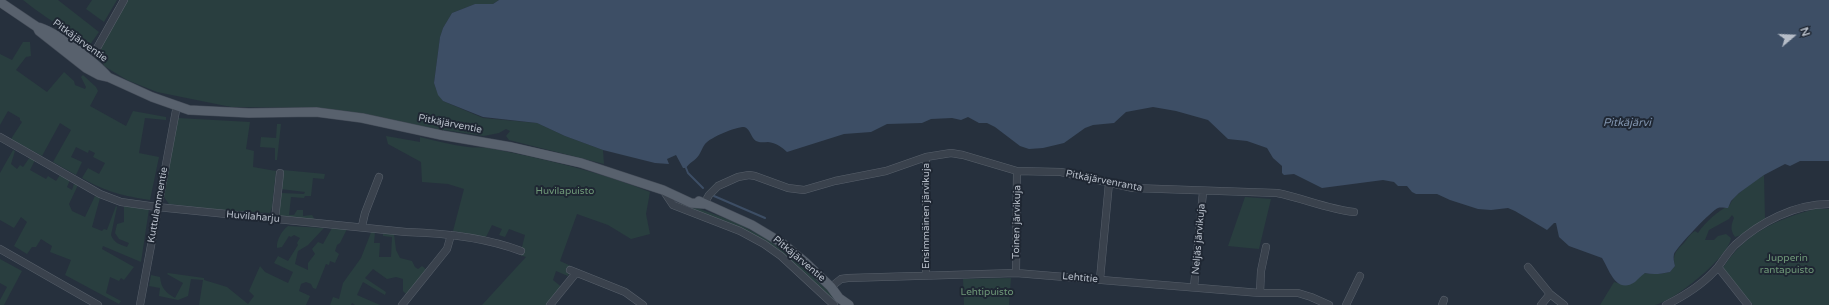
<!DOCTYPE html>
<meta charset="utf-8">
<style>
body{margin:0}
#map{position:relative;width:1829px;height:305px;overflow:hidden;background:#26303d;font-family:"Varela Round",sans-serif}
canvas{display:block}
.north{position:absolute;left:1773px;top:16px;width:40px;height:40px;-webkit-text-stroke:3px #1f2733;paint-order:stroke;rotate:71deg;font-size:11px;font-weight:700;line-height:16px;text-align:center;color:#b6bdc8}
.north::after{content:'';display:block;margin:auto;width:14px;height:18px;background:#b6bdc8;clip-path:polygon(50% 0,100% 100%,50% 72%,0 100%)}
</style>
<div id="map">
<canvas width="1829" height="305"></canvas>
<div class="north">N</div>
</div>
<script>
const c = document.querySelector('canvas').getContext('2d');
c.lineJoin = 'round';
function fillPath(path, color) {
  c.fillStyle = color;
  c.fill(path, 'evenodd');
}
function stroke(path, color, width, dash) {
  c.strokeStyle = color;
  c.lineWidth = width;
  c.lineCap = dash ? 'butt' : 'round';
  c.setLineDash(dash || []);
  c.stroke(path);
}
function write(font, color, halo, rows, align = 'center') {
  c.font = font + ' "Varela Round",sans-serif';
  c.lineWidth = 4;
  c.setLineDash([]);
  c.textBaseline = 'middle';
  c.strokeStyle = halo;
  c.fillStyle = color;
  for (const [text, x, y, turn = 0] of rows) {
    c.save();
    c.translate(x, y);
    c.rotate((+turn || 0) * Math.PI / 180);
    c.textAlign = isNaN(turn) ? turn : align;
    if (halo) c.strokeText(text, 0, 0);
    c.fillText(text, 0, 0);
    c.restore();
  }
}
fillPath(new Path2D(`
 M23,0H58L99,32L89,46C79,46 76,37 69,32C53,22 38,12 23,0Z
 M92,0H117L104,22L86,9Z
 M124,0H499L493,4H475L452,13L443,28L440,37L434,83L436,89L443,101L483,118L537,123L565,136L603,150L604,164L509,140L506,136L510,131L506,129L499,133L484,136L437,129L364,115L314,108L231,107L157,92L127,80L104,66L103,63L93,56Z
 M23,42H30L31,56L26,57L16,70L47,92L64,72L74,81L75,85L85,89L86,87L81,77L83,75L96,87L98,91L90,106L126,126L133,111L166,117V120L145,118L139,153L159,157L150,200C124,196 106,192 82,178L88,168L99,174L105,163L93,157L95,153L89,150L88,153L76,147L71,157L82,162L76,175L53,162L71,130L60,123L42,156L11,139L22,122L20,120V118L8,111L0,125V54L12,60Z
 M178,118L250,122L246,149L254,151L253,167L276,171L272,207L270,213L233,211L169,204L164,197Z
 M277,124H281L277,160H275V148L260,147L261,137L276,138Z
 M386,136L420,142V137C436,141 452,145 468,147C475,148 482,147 489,148C544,159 598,171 650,192L646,214L650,234L631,239L608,225L577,214L560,261L571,266L568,276L556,271L553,280L564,289L550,305H482L526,257L520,255L525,235L509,229L505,237L499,235L502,229L492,225L486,237L453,231L464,189L448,184L422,182L421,162L388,144Z
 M13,150L15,151L11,164L17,169L20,165L23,167L30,157L35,160L30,170L46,179L48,176L56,181L60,175L70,180L67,187L72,190L74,184L78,185L69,204L72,211L85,217L95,196L100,198L92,227L102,231L104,229L107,230L116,206L117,207L111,235C114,243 119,244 127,247L129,243L119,239L115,233L117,224L124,222V206L149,209L141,262L103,246L102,249L134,267L124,280L121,278L119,281L110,277L106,293L121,301L119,304L65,275L71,260L50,252L52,246L41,239L36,247H32L27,254L14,246L27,222L21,217L14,228L0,220V173Z
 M283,170L325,174L324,179L313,178L311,196H305L304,198L291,197L289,215H294L297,210H303V216L312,215L315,220L281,217L279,215L281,193L304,194L305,192L281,189Z
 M1764,175L1765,220L1741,235L1735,237C1730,230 1731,225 1734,218L1732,215L1729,219L1709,230L1705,240H1714L1718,236L1726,234L1731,238C1729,257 1673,302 1655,305C1638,305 1618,305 1600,305L1614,282L1625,285L1645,273C1653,275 1662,274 1670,272L1675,266C1672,254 1676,251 1684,243C1688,238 1690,234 1695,231L1698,233C1705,222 1719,210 1730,205C1732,196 1755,181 1764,175Z
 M1245,197L1271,199L1259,249L1228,246Z
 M692,206L735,222L778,245L839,301L836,305L779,252L691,210Z
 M1815,209H1829V305H1753L1723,268C1744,234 1777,219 1815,209Z
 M288,226L324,228L308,245L298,251L295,264L308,270V263L315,254L312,249L318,242L323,244L332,228L347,229L340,243L337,245L335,251L339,254L335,263L330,261L329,265L326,264L316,289L313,288L311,284L306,282L301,284L299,291L310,296L306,305H199L203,280L191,279L188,296L178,300L159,296L160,288L149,286L151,275L160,277C161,288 166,293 175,298L183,283L167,274L168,273L204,278V280L227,287L248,304L254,296L249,291L260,266L265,272L288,283L293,272L274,263L278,256L288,261L298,245L297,243L300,238L294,235L291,237L289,236L282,247L277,248C276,241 282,230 288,226Z
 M372,230L375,232L374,243H380L379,257H391L392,237L383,236V232L394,234L396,250L400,258L412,261L415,267L418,269L422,266L427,270L407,295L403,291V279L396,277L387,279L373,269L365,278L386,292L385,295L363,282L357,295L380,305H355L352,303L351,305H330L333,297L339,299L343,283L361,258Z
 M0,259L22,271L4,305H0V300L7,287L0,283Z
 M1011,278L1009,305H964L963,279Z`), '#293e3f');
fillPath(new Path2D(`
 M499,0H1829V161H1800L1790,166L1785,164L1764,175L1739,193L1731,201L1728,208C1725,208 1721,207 1718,208C1712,210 1676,248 1674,254C1673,258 1674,262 1675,266L1670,272C1661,274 1653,275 1645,273C1641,276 1638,279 1635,282C1616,295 1609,269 1602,258L1569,246L1559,237L1556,223H1554L1547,230L1515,211L1508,208L1491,210L1478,209L1450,200L1437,194H1416L1412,192L1407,186H1398L1394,182L1383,180L1322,188L1294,174L1284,175L1282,173V166L1273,158L1267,148L1247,141L1228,139L1208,120L1176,111L1153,107L1126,112L1114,123L1093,125L1085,128L1064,143L1043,148L1029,149L1020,146L995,127L987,123H979L968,117L961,120L952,118L931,119L922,123L887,124L871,132L844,134L787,152C782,147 776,143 768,142C764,142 760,143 756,141C751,138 750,128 744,127C735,127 711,137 705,144C702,148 701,152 699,155C695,161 690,162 686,168H683L676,155L667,159L669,164L655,163L603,150L565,136L537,123L483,117L443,101L438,95L434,83L440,37L443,28L452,13L475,4H493Z`), '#3d4e65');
stroke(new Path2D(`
 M686,168L688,173L703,188
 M714,196L765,218`), '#3d4e65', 2);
const minor = new Path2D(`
 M88,64L124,0
 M0,137L100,194L121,202L157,207L406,232C445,233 484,237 521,251
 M663,190L673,205L740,231L764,244L781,256L834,305
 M704,204L709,195L718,186L738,177L749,175L755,176L788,188L804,190L835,181L886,171L926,157L951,153L963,155L1017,171L1061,172L1133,188L1277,193C1303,198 1327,209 1354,212
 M275,219L280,173
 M362,226L365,213L379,177
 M0,249L98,305
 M1528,267L1550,294L1564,305
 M1718,267L1748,305
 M570,270L625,292L643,305
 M1016,273L1017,171
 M926,275V157
 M1100,279L1109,183
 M831,287L841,279L848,278L1016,273L1260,293H1298L1311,297L1329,305
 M1194,287L1203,192
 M1260,293L1261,271L1266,247
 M140,305L177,105
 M402,305L447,249L451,235
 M550,305L576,273
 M1346,305L1360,276
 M1442,305L1444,300
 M1541,305L1550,294
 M1666,305C1684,296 1705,283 1718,267C1724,259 1728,252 1735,245C1760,222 1795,204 1829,204`);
const major = new Path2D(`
 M0,2L37,27C54,30 96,63 108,77
 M37,27L39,31L86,68L99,75L108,77L152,97L189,110L249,113L316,112L362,118L441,135L511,147L581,163L663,190L691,203L704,204
 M699,201L752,225L782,243L805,262L831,287L839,298L849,305`);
stroke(minor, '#58606b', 8);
stroke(major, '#434b57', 10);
stroke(minor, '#3a424d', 7);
stroke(major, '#58616d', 9);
write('10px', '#b6bdc8', '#1f2733', [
 ["Pitkäjärventie",80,41,36],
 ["Pitkäjärventie",450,124,11],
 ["Pitkäjärvenranta",1104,181,11],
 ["Kuttulammentie",158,205,-80],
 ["Ensimmäinen järvikuja",926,216,-90],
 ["Huvilaharju",253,217,5],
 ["Toinen järvikuja",1017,222,-89],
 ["Neljäs järvikuja",1199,239,-85],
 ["Pitkäjärventie",799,259,40],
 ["Lehtitie",1080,278,5]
]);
write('10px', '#6f9878', '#1f2733', [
 ["Huvilapuisto",565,191],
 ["Jupperin",1787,258],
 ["rantapuisto",1787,270],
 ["Lehtipuisto",987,292]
]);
write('italic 11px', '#8094ae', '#1f2733', [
 ["Pitkäjärvi",1627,123]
]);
</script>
